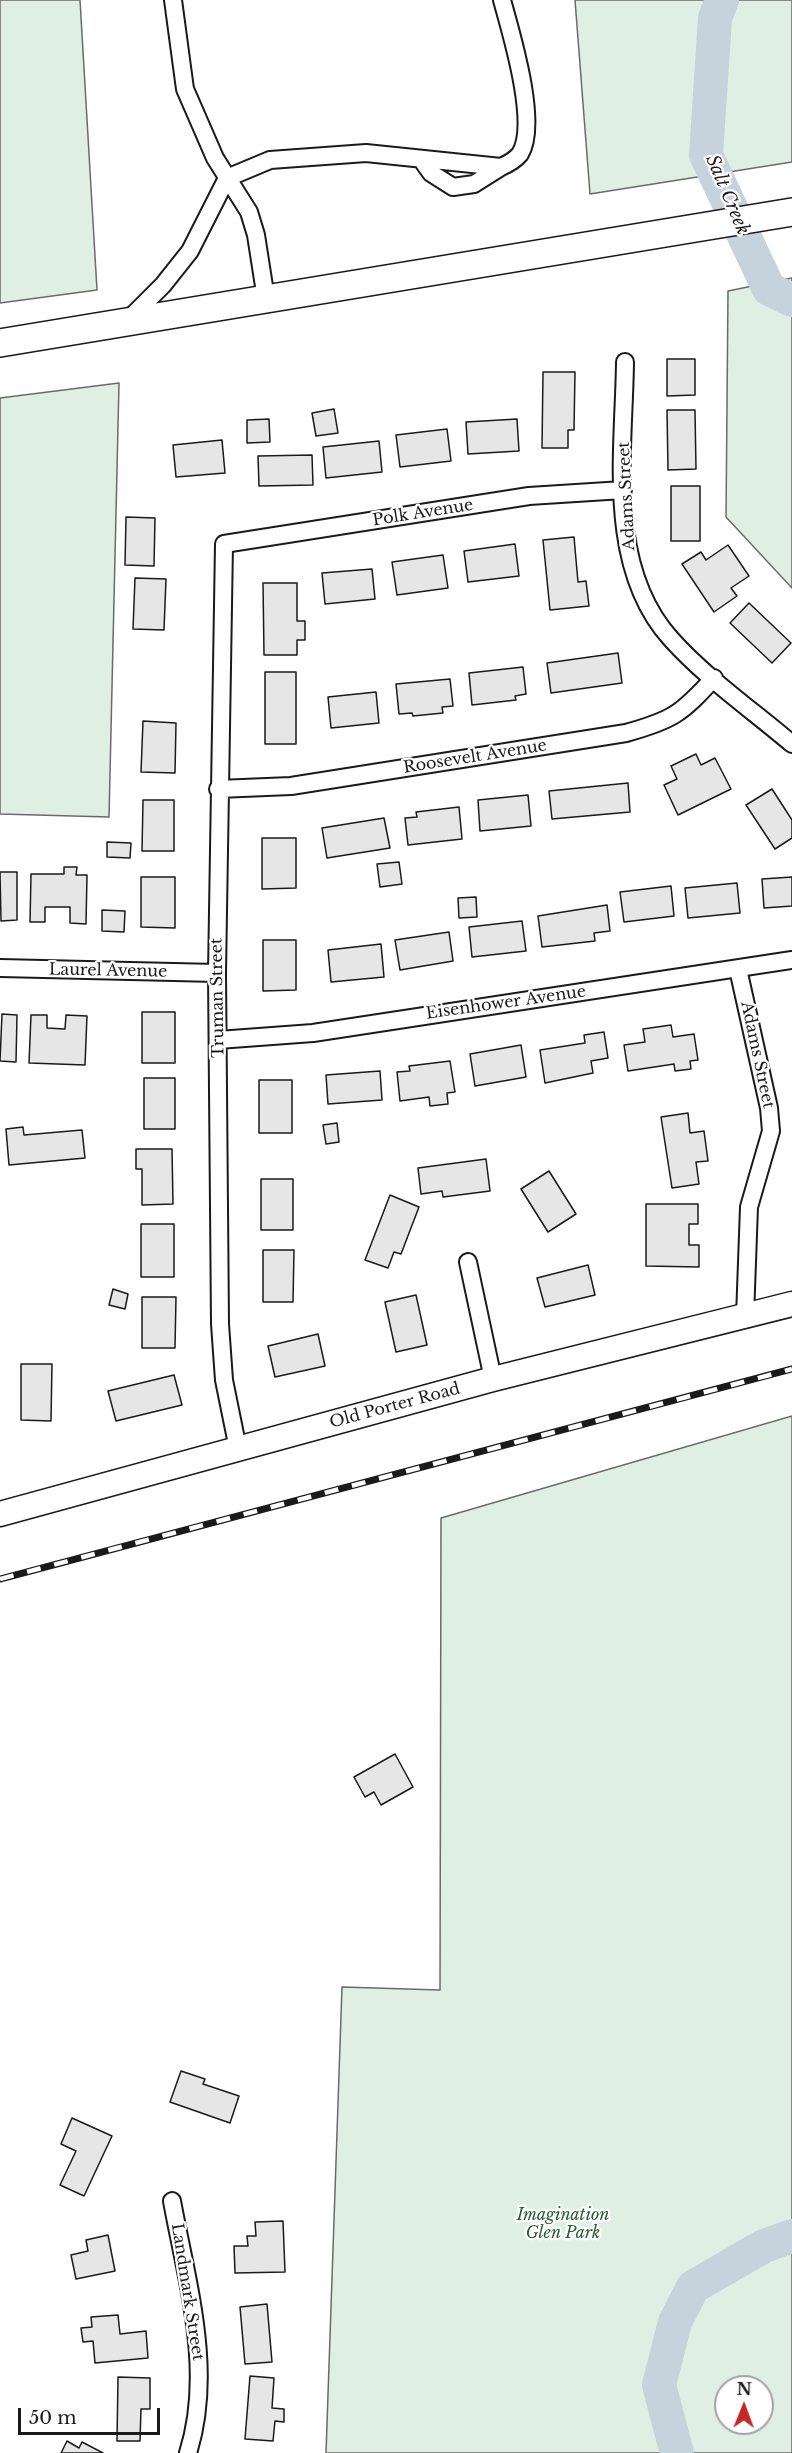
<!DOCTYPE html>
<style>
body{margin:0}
#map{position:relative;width:792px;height:2453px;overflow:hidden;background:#fff;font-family:"Libre Baskerville",serif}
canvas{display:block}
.north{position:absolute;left:714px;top:2375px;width:60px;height:60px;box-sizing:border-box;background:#fff;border:2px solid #a3a3a3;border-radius:50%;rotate:1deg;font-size:16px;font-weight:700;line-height:24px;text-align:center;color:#1a1a1a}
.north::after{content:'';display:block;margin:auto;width:21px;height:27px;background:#c62828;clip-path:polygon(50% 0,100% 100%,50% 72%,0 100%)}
.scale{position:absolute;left:18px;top:2408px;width:142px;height:27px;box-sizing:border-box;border:3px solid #1a1a1a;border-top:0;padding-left:8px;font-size:18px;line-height:21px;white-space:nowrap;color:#1a1a1a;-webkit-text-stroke:4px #fff;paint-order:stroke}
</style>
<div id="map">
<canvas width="792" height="2453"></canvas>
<div class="north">N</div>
<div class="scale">50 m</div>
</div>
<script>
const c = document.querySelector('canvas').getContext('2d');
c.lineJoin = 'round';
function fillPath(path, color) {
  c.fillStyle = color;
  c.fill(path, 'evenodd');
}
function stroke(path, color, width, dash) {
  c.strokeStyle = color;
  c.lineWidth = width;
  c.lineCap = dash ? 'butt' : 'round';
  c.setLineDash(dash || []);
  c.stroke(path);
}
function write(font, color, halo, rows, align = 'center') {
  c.font = font + ' "Libre Baskerville",serif';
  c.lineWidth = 4.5;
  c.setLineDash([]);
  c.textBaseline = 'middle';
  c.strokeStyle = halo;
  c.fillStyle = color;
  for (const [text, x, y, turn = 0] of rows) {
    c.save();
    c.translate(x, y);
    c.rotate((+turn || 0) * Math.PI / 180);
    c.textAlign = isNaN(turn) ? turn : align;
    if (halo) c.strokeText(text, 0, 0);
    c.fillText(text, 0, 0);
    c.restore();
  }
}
const green = new Path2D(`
 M0,0H80L97,290L0,303Z
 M575,0H792V162L590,194Z
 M792,278V588L726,517L728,291Z
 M119,383L109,817L0,814V398Z
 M792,1416V2453H326L342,1987L440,1990L441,1518ZM726,2387H762V2423H726Z`);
fillPath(green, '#e0efe3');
stroke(green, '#6a6a6a', 1.5);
stroke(new Path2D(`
 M722,0L715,18L706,155L769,289L792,300
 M677,2453L659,2385L675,2322L693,2287L764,2246L792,2236`), '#c6d2dc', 34);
const building = new Path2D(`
 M667,359H695V395L667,396Z
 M543,372H575L574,430H568V448H542Z
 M334,409L338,433L316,436L312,413Z
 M667,410H695L696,469L668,470Z
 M269,419L270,442L247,443V420Z
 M517,419L519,451L468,454L466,422Z
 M447,429L451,461L400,467L396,435Z
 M222,440L225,473L176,477L173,445Z
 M379,441L382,472L326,478L323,447Z
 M312,455L313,485L259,486L258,456Z
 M671,486H700V541H671Z
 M126,517L155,518L154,566L125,565Z
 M574,537L578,582L586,581L589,606L550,610L543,540Z
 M515,544L519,576L468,582L464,551Z
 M728,545L749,576L731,588L737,596L714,612L682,564L701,552L706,560Z
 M443,555L448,588L397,595L392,562Z
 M372,569L375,599L325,604L322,573Z
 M135,578L166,579L164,630L133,629Z
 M263,583H297V621H305V640H297V655H264Z
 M749,603L791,643L772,663L730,623Z
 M618,653L622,683L551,693L547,663Z
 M523,667L526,694L515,696L516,700L472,705L469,673Z
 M265,672H296V744H265Z
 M450,679L453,706L442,707L443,713L413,716L412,713L399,714L396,684Z
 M376,692L379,723L331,728L328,697Z
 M143,721L176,723L175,773L141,772Z
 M696,754L701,765L715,758L731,789L678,815L664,785L677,779L671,766Z
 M628,783L630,812L552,819L549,791Z
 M772,789L792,820V838L775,849L746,805Z
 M528,795L531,826L480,831L478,800Z
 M143,800H174V851H142Z
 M459,807L462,839L408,845L405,818L417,817L416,812Z
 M384,818L390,848L327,858L322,828Z
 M262,838H296V888L262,889Z
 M107,842L131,843L130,858L107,857Z
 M399,862L402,884L380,887L377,864Z
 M64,867H77L76,875H87L86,924L70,923V907H45V922H30L31,874H64Z
 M0,872H17V920L1,921Z
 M141,877H175V928L141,927Z
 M792,877V906L764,908L762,879Z
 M737,883L740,913L688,918L685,888Z
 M671,886L674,916L624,922L620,892Z
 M476,897L477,917L459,918L458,898Z
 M607,905L610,931L594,933L595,941L542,947L538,916Z
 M102,910L125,911L124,932L102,931Z
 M522,921L526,951L472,957L469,927Z
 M449,932L453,961L400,970L395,940Z
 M263,940H296V990L263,991Z
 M381,944L384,977L331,982L328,950Z
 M142,1012H175V1063H142Z
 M2,1014L17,1015L16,1062L0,1061Z
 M31,1015H47V1028L65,1029L66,1015L87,1016L85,1065L29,1063Z
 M671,1025L673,1037L694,1034L698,1060L690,1061L691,1069L675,1071L674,1064L628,1071L624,1045L645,1042L643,1029Z
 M604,1032L608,1058L591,1061L593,1073L545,1083L540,1050L585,1043L584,1035Z
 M521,1045L526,1077L475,1086L470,1054Z
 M450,1061L455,1092L447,1093L448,1104L430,1106L429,1097L400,1101L397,1072L410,1071L409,1066Z
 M380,1071L382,1100L328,1104L326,1075Z
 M144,1078H175V1129H144Z
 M259,1080H292V1133H259Z
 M688,1113L690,1133L704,1131L708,1161L696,1162L699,1184L672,1188L661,1117Z
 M337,1123L339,1142L326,1144L323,1125Z
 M23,1127L24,1135L82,1130L85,1158L9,1165L6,1129Z
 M136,1149H172L173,1204L142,1205V1169H136Z
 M486,1159L490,1191L443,1197L442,1191L421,1194L418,1168Z
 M549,1171L576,1214L548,1232L521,1189Z
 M261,1179H293V1230H261Z
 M390,1195L419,1207L401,1254L394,1252L388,1268L365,1260Z
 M646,1204H698V1224H689V1245H699V1267L646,1266Z
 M141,1224H174V1277H141Z
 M263,1250H294L293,1302H263Z
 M588,1265L595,1295L545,1307L537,1278Z
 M113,1289L128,1294L125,1309L109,1305Z
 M416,1295L427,1345L396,1352L385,1302Z
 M142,1297H176L175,1348H142Z
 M318,1334L325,1366L275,1377L268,1346Z
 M21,1364H52L51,1421L21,1420Z
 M174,1375L182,1405L116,1421L108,1391Z
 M395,1754L413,1787L381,1805L374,1792L365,1797L354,1777Z
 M181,2071L205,2079L203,2084L239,2096L230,2123L170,2102Z
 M72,2118L112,2136L84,2196L60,2185L76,2151L61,2144Z
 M283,2221L285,2272L235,2273L234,2246H248L247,2236H256L255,2222Z
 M108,2235L115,2271L76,2279L71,2255L88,2251L86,2240Z
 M267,2304L272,2362L245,2364L240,2307Z
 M118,2315L120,2334L146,2331L148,2358L95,2363L93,2341L83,2342L81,2328L92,2327L91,2317Z
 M250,2376L274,2378L272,2408L284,2409V2422L275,2421L273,2441L245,2439Z
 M118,2377L150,2378V2409H141L140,2441H117Z
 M67,2441L79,2448L82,2442L103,2453H61Z`);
fillPath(building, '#e6e6e6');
stroke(building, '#1a1a1a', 1.5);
const street = new Path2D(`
 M173,0L185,89L215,158L249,212L256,235L266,299
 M421,159L431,173L453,187L474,184L501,167
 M127,321L163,285L190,251L227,178L270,160L366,153L501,167C508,164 515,160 520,154C539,124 511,33 502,0
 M625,362C624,451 605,566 671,639C706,678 752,710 792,744
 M218,789L291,786L626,733C673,720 681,714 714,678
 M0,968L217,973
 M738,969L769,1108L771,1131L749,1207L745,1317
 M218,1040L313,1033L792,960
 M468,1262L493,1379
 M238,1449L224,1380L220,1324L217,973L224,544L529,496L623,490
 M172,2201C187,2283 214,2371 188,2453`);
const secondary = new Path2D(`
 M0,1514L493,1379L792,1304`);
const primary = new Path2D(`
 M0,343L792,212`);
stroke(street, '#1a1a1a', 20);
stroke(secondary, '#1a1a1a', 27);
stroke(primary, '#1a1a1a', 30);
stroke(street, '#fff', 16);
stroke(secondary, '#fff', 24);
stroke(primary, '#fff', 27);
const rail = new Path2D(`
 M0,1579L792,1369`);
stroke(rail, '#1a1a1a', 7);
stroke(rail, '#fff', 4.5, [14]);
write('16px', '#1a1a1a', '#fff', [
 ["Adams Street",627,496,-93],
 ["Polk Avenue",423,513,-9],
 ["Roosevelt Avenue",475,757,-9],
 ["Laurel Avenue",108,971,1],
 ["Truman Street",218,998,-91],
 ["Eisenhower Avenue",506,1003,-8],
 ["Adams Street",757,1055,78],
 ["Old Porter Road",395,1406,-15],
 ["Landmark Street",187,2292,81]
]);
write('italic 16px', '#2b5a34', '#fff', [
 ["Imagination",563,2215],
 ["Glen Park",563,2233]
]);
write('italic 18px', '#1a1a1a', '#fff', [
 ["Salt Creek",727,195,67]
]);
</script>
